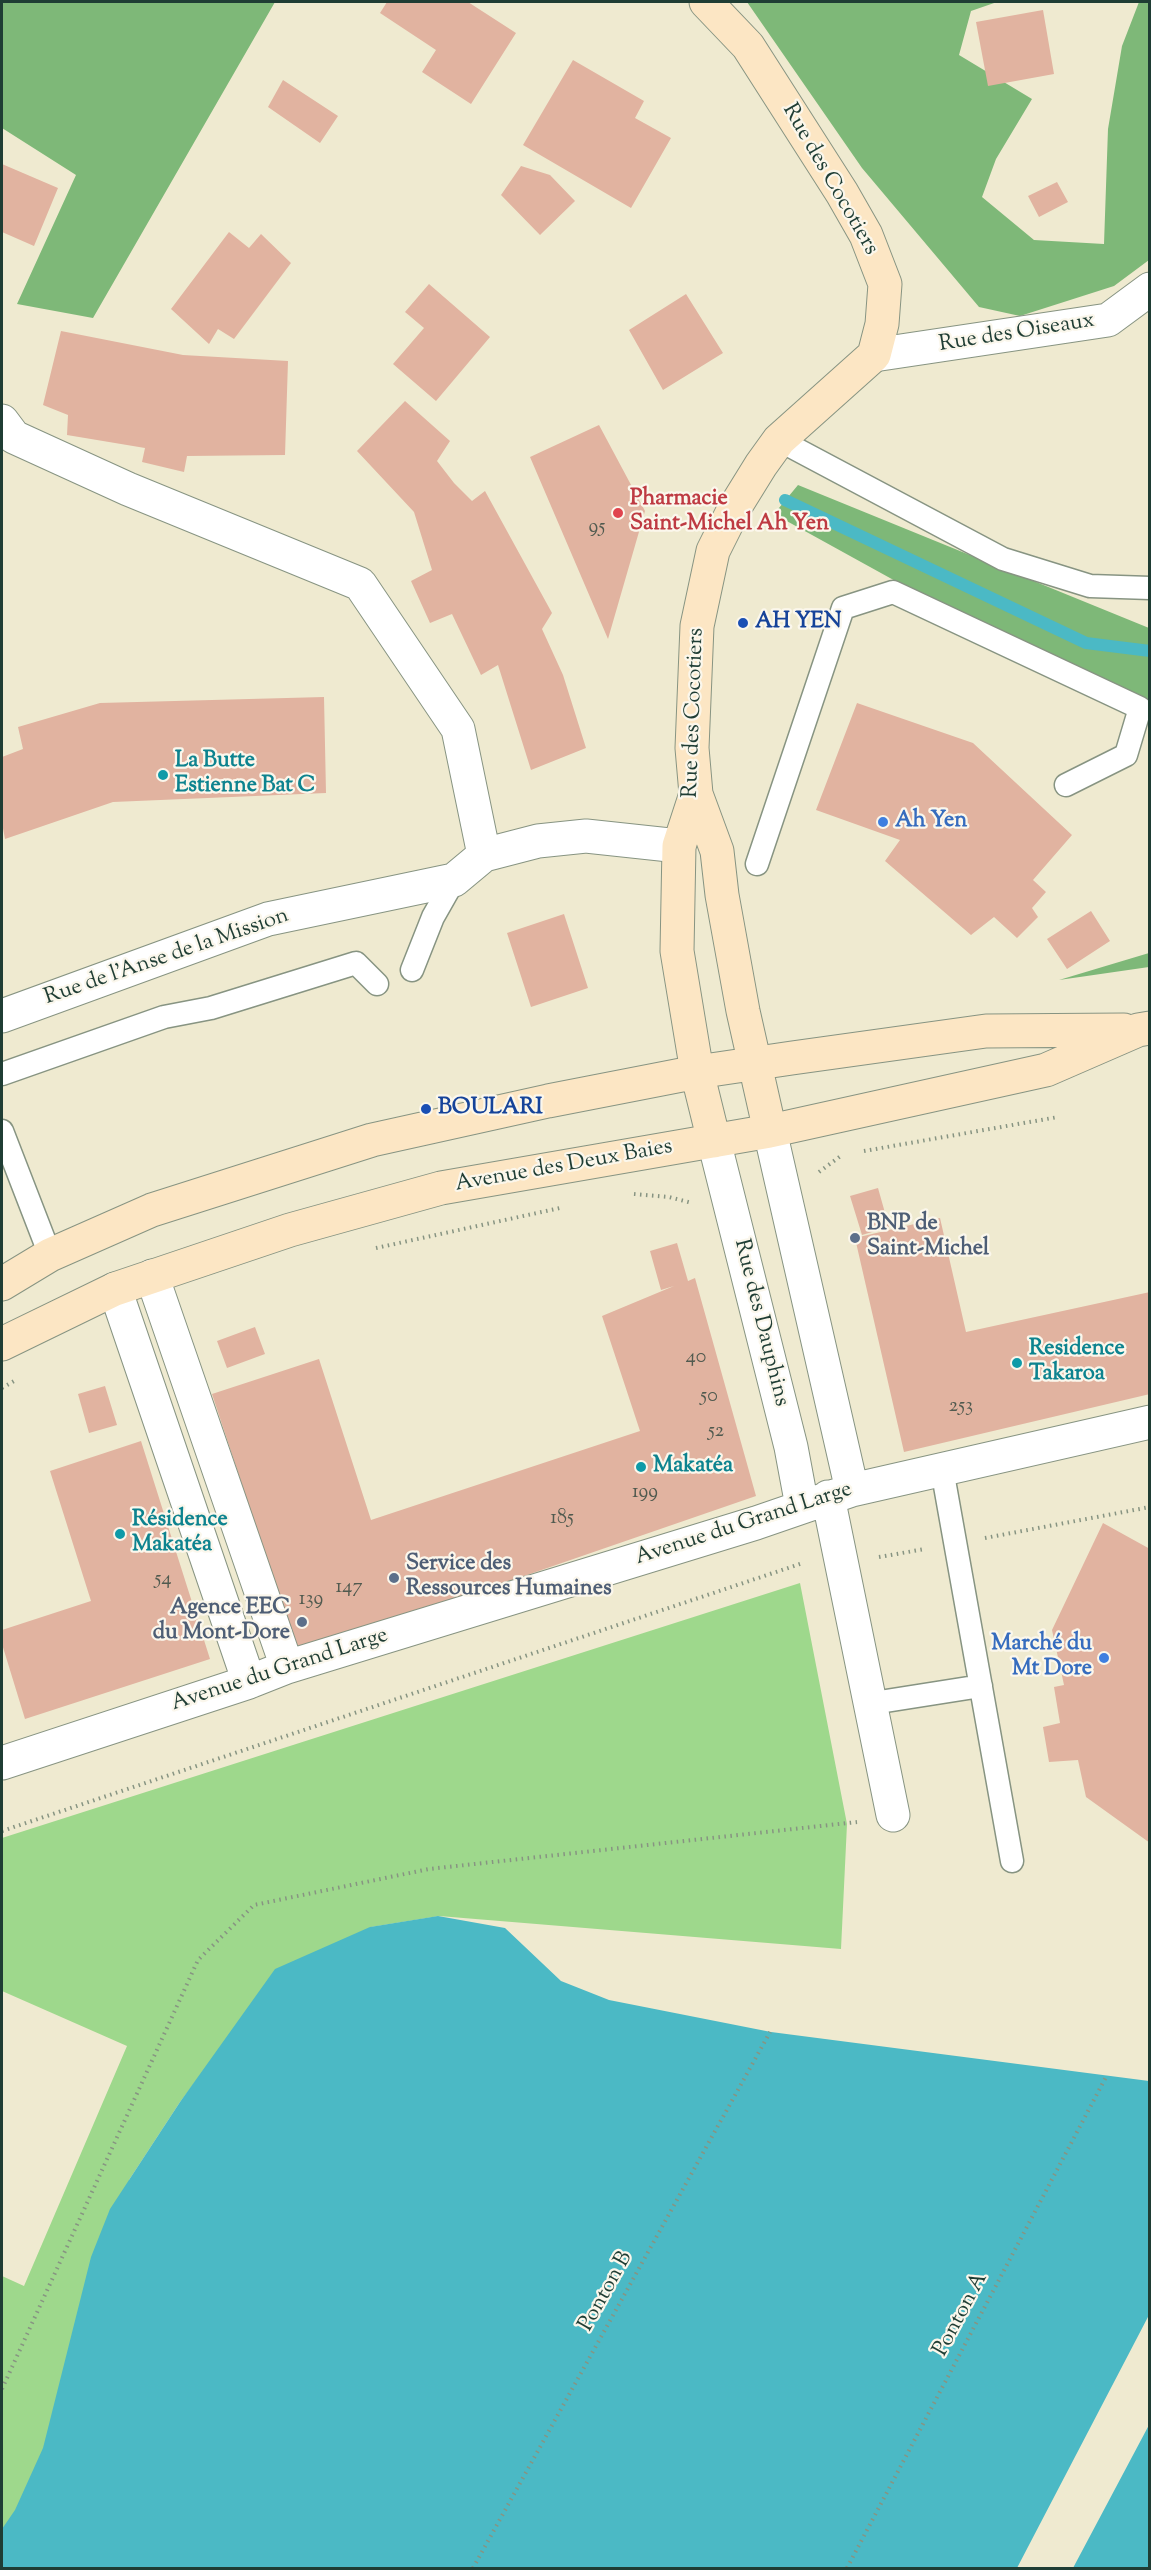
<!DOCTYPE html>
<meta charset="utf-8">
<style>
body{margin:0}
#map{position:relative;width:1151px;height:2570px;overflow:hidden;background:#efead0;font-family:"Sorts Mill Goudy",serif}
canvas{display:block}
.frame{position:absolute;inset:0;border:3px solid #1f3d34;pointer-events:none}
</style>
<div id="map">
<canvas width="1151" height="2570"></canvas>
<div class="frame"></div>
</div>
<script>
const c = document.querySelector('canvas').getContext('2d');
c.lineJoin = 'round';
function fillPath(path, color) {
  c.fillStyle = color;
  c.fill(path, 'evenodd');
}
function stroke(path, color, width, dash) {
  c.strokeStyle = color;
  c.lineWidth = width;
  c.lineCap = dash ? 'butt' : 'round';
  c.setLineDash(dash || []);
  c.stroke(path);
}
function write(font, color, halo, rows, align = 'center') {
  c.font = font + ' "Sorts Mill Goudy",serif';
  c.lineWidth = 4.5;
  c.setLineDash([]);
  c.textBaseline = 'middle';
  c.strokeStyle = halo;
  c.fillStyle = color;
  for (const [text, x, y, turn = 0] of rows) {
    c.save();
    c.translate(x, y);
    c.rotate((+turn || 0) * Math.PI / 180);
    c.textAlign = isNaN(turn) ? turn : align;
    if (halo) c.strokeText(text, 0, 0);
    c.fillText(text, 0, 0);
    c.restore();
  }
}
fillPath(new Path2D(`
 M800,1583L847,1824L841,1949L439,1916L371,1927L233,2032L180,2102L129,2180L172,2314L2,2568V2276L24,2286L127,2046L2,1991V1838Z`), '#9ed88c');
fillPath(new Path2D(`
 M2,2H275L93,318L17,304L76,175L2,128Z
 M747,2H997L971,11L959,55L1032,99L996,159L982,197L1034,240L1104,244L1108,129L1122,46L1139,2H1149V260L1114,286L1020,316L979,307L862,168Z
 M798,485L1149,628V721L774,514Z
 M1149,953V967L1059,980Z`), '#7eb878');
fillPath(new Path2D(`
 M438,1916L505,1928L561,1981L609,2000L771,2032L1149,2081V2315L1017,2568H2V2529L15,2510L43,2448L91,2257L110,2209L180,2102L275,1969L370,1927Z
 M1149,2425V2568H1073Z`), '#4bb9c5');
stroke(new Path2D(`
 M785,500L1086,643L1150,651`), '#4bb9c5', 12);
fillPath(new Path2D(`
 M387,2H468L516,33L471,104L422,72L436,50L380,13Z
 M1043,10L1054,74L988,86L976,22Z
 M573,60L644,101L635,118L671,138L631,208L523,145Z
 M283,80L338,116L320,143L268,107Z
 M2,164L58,188L34,246L2,232Z
 M521,166L550,175L575,201L540,235L501,195Z
 M1057,182L1068,202L1039,217L1028,196Z
 M229,232L249,248L261,234L291,263L234,339L218,329L209,344L171,309Z
 M429,284L490,337L436,401L393,364L424,328L405,312Z
 M686,294L723,353L663,390L629,330Z
 M61,331L183,355L288,361L285,455L187,456L184,472L142,462L145,448L67,435L68,415L43,405Z
 M405,401L450,441L437,461L454,483L472,501L485,491L552,613L542,629L563,675L586,748L531,770L498,665L481,675L452,614L430,623L411,581L432,570L414,512L357,451Z
 M599,425L645,511L608,639L530,457Z
 M324,697L326,793L113,802L5,839L2,823V757L23,749L18,727L100,703Z
 M857,703L973,743L1072,835L1033,880L1046,892L1032,908L1038,917L1017,938L994,917L971,935L885,861L900,840L816,810Z
 M1091,911L1110,941L1067,969L1047,939Z
 M564,914L588,988L531,1007L507,933Z
 M878,1188L889,1227L862,1235L850,1196Z
 M940,1218L966,1332L1150,1292V1394L904,1452L855,1238Z
 M677,1243L688,1281L695,1278L756,1496L298,1654L212,1394L319,1359L371,1520L640,1431L602,1316L674,1286L661,1290L650,1251Z
 M255,1327L265,1354L227,1368L217,1341Z
 M105,1386L117,1425L89,1433L78,1394Z
 M141,1441L210,1659L25,1719L2,1644V1630L91,1601L50,1471Z
 M1103,1523L1150,1549V1843L1086,1797L1078,1760L1049,1762L1043,1727L1060,1723L1054,1687L1064,1685L1052,1630Z`), '#e1b3a0');
const lane = new Path2D(`
 M779,440L1003,559L1090,586L1150,588
 M757,864L843,608L893,592L1140,708L1126,755L1066,785
 M412,970L433,917L454,880
 M2,1074L164,1017L211,1008L356,963L377,984
 M2,1131L50,1255
 M942,1469L1012,1861
 M873,1703L981,1686`);
const street = new Path2D(`
 M874,355L1108,320L1150,289
 M2,421L14,437L128,489L360,584L458,729L484,855
 M2,1016L268,919L454,880L484,855L538,841L586,836L679,846
 M770,1131L852,1490
 M714,1141L791,1447L802,1506
 M152,1276L287,1667
 M115,1289L249,1682
 M828,1497L893,1815
 M2,1763L249,1682L287,1667L756,1523L852,1490L1150,1422`);
const secondary = new Path2D(`
 M706,2L748,46L842,193L866,235L885,284L882,324L874,355L779,440L761,465L735,507L713,551L697,626L692,748L696,794L679,846L677,951L697,1072L714,1141
 M696,794L717,851L722,895L743,1011L770,1131
 M2,1284L50,1255L152,1210L372,1140L548,1101L697,1072L792,1058L986,1031L1124,1030
 M2,1344L115,1289L290,1230L441,1188L770,1131L1046,1070L1138,1030L1150,1028`);
stroke(lane, '#879482', 25);
stroke(street, '#879482', 35);
stroke(secondary, '#879482', 35);
stroke(new Path2D(`
 M864,1151L1058,1117
 M819,1172L842,1155
 M634,1194L669,1197L692,1203
 M376,1248L560,1208
 M2,1388L14,1381
 M985,1538L1150,1507
 M879,1557L925,1549
 M2,1831L803,1563
 M2,2389L198,1960L254,1905L429,1869L857,1822
 M473,2568L770,2032
 M847,2568L1106,2077`), '#879482', 4, [1.5, 4.5]);
stroke(lane, '#fff', 22);
stroke(street, '#fff', 33);
stroke(secondary, '#fce6c4', 33);
for (const [x, y, r, color] of [
 [618,513,6,"#e0444e"],
 [743,623,6,"#1a4fb4"],
 [163,775,6,"#0f9aa8"],
 [883,822,6,"#3f7fe0"],
 [426,1109,6,"#1a4fb4"],
 [855,1238,6,"#5c6f8a"],
 [1017,1363,6,"#0f9aa8"],
 [641,1467,6,"#0f9aa8"],
 [120,1534,6,"#0f9aa8"],
 [394,1578,6,"#5c6f8a"],
 [302,1622,6,"#5c6f8a"],
 [1104,1658,6,"#3f7fe0"]
]) {
  const dot = new Path2D();
  dot.arc(x, y, r, 0, 2 * Math.PI);
  c.fillStyle = color;
  c.fill(dot);
  stroke(dot, '#fbf7ec', 2);
}
write('20px', '#505a4f', null, [
 ["95",597,529],
 ["40",696,1359],
 ["50",709,1398],
 ["253",961,1408],
 ["52",716,1433],
 ["199",645,1494],
 ["185",562,1520],
 ["54",163,1581],
 ["147",349,1589],
 ["139",311,1601]
]);
write('22px', '#1f3d34', '#fbf7ec', [
 ["Rue des Cocotiers",829,180,60],
 ["Rue des Oiseaux",1017,334,-9],
 ["Rue des Cocotiers",695,713,-88],
 ["Rue de l'Anse de la Mission",167,958,-19],
 ["Avenue des Deux Baies",564,1167,-10],
 ["Rue des Dauphins",760,1323,76],
 ["Avenue du Grand Large",744,1525,-18],
 ["Avenue du Grand Large",280,1671,-18],
 ["Ponton B",607,2292,-61],
 ["Ponton A",962,2315,-62]
]);
write('bold 22px', '#be3a42', '#fbf7ec', [
 ["Pharmacie",630,500],
 ["Saint-Michel Ah Yen",630,525]
], 'left');
write('bold 22px', '#164399', '#fbf7ec', [
 ["AH YEN",755,623],
 ["BOULARI",438,1109]
], 'left');
write('bold 22px', '#0d838f', '#fbf7ec', [
 ["La Butte",175,762],
 ["Estienne Bat C",175,787],
 ["Residence",1029,1350],
 ["Takaroa",1029,1375],
 ["Makatéa",653,1467],
 ["Résidence",132,1521],
 ["Makatéa",132,1546]
], 'left');
write('bold 22px', '#366cbe', '#fbf7ec', [
 ["Ah Yen",895,822],
 ["Marché du",1092,1645,"right"],
 ["Mt Dore",1092,1670,"right"]
], 'left');
write('bold 22px', '#4e5e75', '#fbf7ec', [
 ["BNP de",867,1225],
 ["Saint-Michel",867,1250],
 ["Service des",406,1565],
 ["Ressources Humaines",406,1590],
 ["Agence EEC",290,1609,"right"],
 ["du Mont-Dore",290,1634,"right"]
], 'left');
</script>
